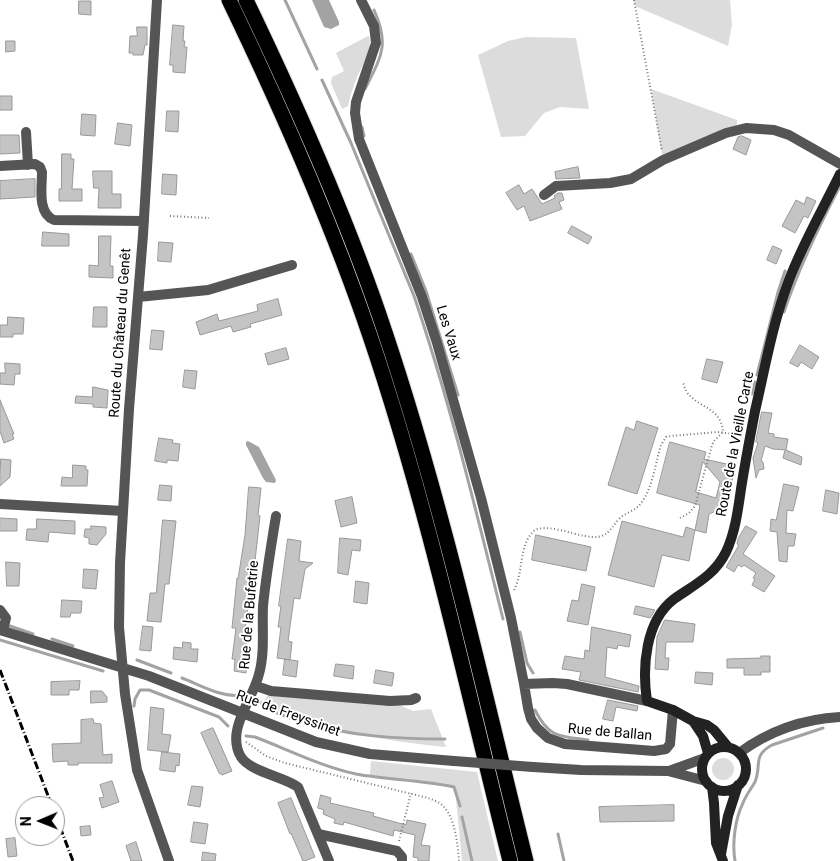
<!DOCTYPE html>
<meta charset="utf-8">
<style>
body{margin:0}
#map{position:relative;width:840px;height:861px;overflow:hidden;background:#fff;font-family:Roboto,sans-serif}
canvas{display:block}
.north{position:absolute;left:15px;top:796px;width:50px;height:50px;box-sizing:border-box;background:#fff;border:1px solid #999;border-radius:50%;rotate:269deg;font-size:14px;font-weight:700;line-height:20px;text-align:center;color:#000}
.north::after{content:'';display:block;margin:auto;width:18px;height:22px;background:#000;clip-path:polygon(50% 0,100% 100%,50% 72%,0 100%)}
</style>
<div id="map">
<canvas width="840" height="861"></canvas>
<div class="north">N</div>
</div>
<script>
const c = document.querySelector('canvas').getContext('2d');
c.lineJoin = 'round';
function fillPath(path, color) {
  c.fillStyle = color;
  c.fill(path, 'evenodd');
}
function stroke(path, color, width, dash) {
  c.strokeStyle = color;
  c.lineWidth = width;
  c.lineCap = dash ? 'butt' : 'round';
  c.setLineDash(dash || []);
  c.stroke(path);
}
function write(font, color, halo, rows, align = 'center') {
  c.font = font + ' Roboto,sans-serif';
  c.lineWidth = 4;
  c.setLineDash([]);
  c.textBaseline = 'middle';
  c.strokeStyle = halo;
  c.fillStyle = color;
  for (const [text, x, y, turn = 0] of rows) {
    c.save();
    c.translate(x, y);
    c.rotate((+turn || 0) * Math.PI / 180);
    c.textAlign = isNaN(turn) ? turn : align;
    if (halo) c.strokeText(text, 0, 0);
    c.fillText(text, 0, 0);
    c.restore();
  }
}
fillPath(new Path2D(`
 M634,0H730L732,25L728,46L635,6Z
 M368,36H369C373,52 362,64 357,78C353,87 350,96 348,106L342,109L331,83L332,77L344,71L336,53Z
 M526,37L576,38L589,109L560,107L544,113L525,136L501,137L478,55L508,41Z
 M651,89L737,120V129L663,160Z
 M271,691L390,701L413,711L431,709L446,747C378,740 326,731 262,704Z
 M712 769a11 11 0 1 1 22 0a11 11 0 1 1-22 0Z
 M371,761L477,772L498,861H462L455,788L370,775Z`), '#dcdcdc');
fillPath(new Path2D(`
 M312,0H329L339,22V25L331,29L324,27Z
 M248,441L259,447L276,480L275,483L266,482L263,478L246,445V442Z`), '#a3a3a3');
stroke(new Path2D(`
 M285,0L317,69
 M322,80L351,143L414,296C450,402 476,511 503,619
 M365,89C381,57 390,45 374,10
 M362,127L364,136
 M411,254L426,291L458,395
 M784,312C799,267 818,228 840,186
 M757,375L778,292L785,271
 M752,394L755,382
 M10,626L33,634
 M520,632L527,663L533,673
 M52,639L73,646
 M0,640L103,671
 M137,660L171,673
 M182,678C200,685 222,698 241,695
 M259,701C271,713 284,716 300,721C347,736 396,739 445,739
 M134,706L135,699L140,690H149L219,717L228,726
 M535,710C549,738 559,736 588,740
 M246,736L255,737C289,750 320,766 356,774C388,780 422,780 454,787L460,806
 M462,817L472,861
 M558,834L564,861
 M735,861C732,843 735,819 743,803C746,795 751,789 755,782C762,765 752,756 772,745L823,728`), '#a3a3a3', 3);
const building = new Path2D(`
 M79,1H91V15L79,14Z
 M173,25L184,26L183,41H185L184,47H187L185,73L173,72V65H170Z
 M137,27H147V45H145L143,55H133V53H129L130,36H137Z
 M6,41H15V51L6,52Z
 M0,96H12V110H0Z
 M167,111H179L178,132L166,131Z
 M82,114L96,115L95,136L81,135Z
 M118,123L132,125L130,146L115,144Z
 M0,135H19L20,153L0,154Z
 M742,136L751,140L746,155L733,149L738,137Z
 M62,154H71V159H74L72,189H82V201H59V189H61Z
 M578,167L580,178L556,179L555,172Z
 M93,171H112V194H121V208H98L99,188H94Z
 M163,174L177,175L176,195L162,194Z
 M35,179V197L0,199V181Z
 M519,185L524,194L532,189L542,204L555,198L554,196L558,193H562L564,200L559,202L562,209L530,221L524,206L517,210L506,193Z
 M807,197L816,201L808,218L804,216L795,233L782,226L796,200L804,204Z
 M572,226L592,237L588,244L568,233Z
 M43,232L69,234V246H42Z
 M99,236H111L110,266H113V278L89,277V265L98,266Z
 M159,242L173,243L171,262L158,261Z
 M773,246L782,250L776,264L767,260Z
 M278,299L282,315L250,324L251,327L233,332L231,326L200,335L196,322L217,314L219,321L258,311L257,305Z
 M94,307H107V327H93Z
 M8,317L24,318L23,334H13V337H0V325H7Z
 M152,330L164,331L162,350L150,349Z
 M800,345L819,357L812,369L801,362L798,367L790,363Z
 M286,348L289,359L268,365L265,354Z
 M707,359L723,362L717,383L702,379Z
 M5,363L20,364V374H15L14,385L0,384V373H5Z
 M185,370L197,371L195,389L183,387Z
 M93,387L108,390L107,408L93,407V404L75,403L76,396L92,397Z
 M0,400L14,434H12L14,439L4,443L0,431Z
 M762,412L772,413L768,433L774,434V437L788,439L786,450L802,457L801,465L783,458L785,450L773,449L765,446L761,461L763,462L764,469L759,470L756,478L753,458L758,443L756,442Z
 M637,421L658,428L637,494L608,485L626,427L634,430Z
 M159,438L173,440L172,443L180,444L178,461L167,460V463L155,461Z
 M670,442L706,452L704,459L736,466L725,507L721,506L719,512L716,511L709,514L706,533L695,530L689,561L662,555L654,587L608,575L622,521L683,537L686,527L695,530L700,505L657,493ZM703,462L720,482L716,498L696,492Z
 M1,459L11,460L10,477L0,486Z
 M73,465L86,466V470H88L87,486H61L62,477L72,478Z
 M784,484L799,487L793,511L787,510L786,533L796,534L794,546H788L787,562L779,561L777,532L770,531L771,519L776,520Z
 M160,485L172,486L171,501L158,500Z
 M249,487L261,488L258,515L260,516L255,561L251,586L249,585L246,607H248L245,629L249,630L245,654H248L246,673L234,671L235,659H232L236,628H232L237,578L238,579L245,535Z
 M826,490L839,493L837,514L823,511Z
 M352,497L357,523L341,527L335,501Z
 M0,518L17,519V531H0Z
 M37,519L75,521V534L49,532L48,542L26,540L27,529H36Z
 M163,520L176,521L169,584H165L161,622L147,621L150,593H156Z
 M91,526L106,527V534L97,545L89,544V538L84,537L85,529H91Z
 M746,526L757,532L743,554L775,576L764,592L752,585L755,579L753,578L756,573L744,565L742,567L738,565L734,572L726,567L739,545L737,544L738,539Z
 M536,535L591,547L586,571L532,560Z
 M340,538L361,540L360,551L352,550L348,575L338,573Z
 M288,539L301,541L299,561L313,563L305,569L300,599L294,598L288,641L292,642L290,660L277,658L281,627H278L281,606H279Z
 M6,562L20,563L19,586H7Z
 M84,569L98,570L96,589L83,588Z
 M356,581L369,583L367,604L354,602Z
 M582,584L595,587L588,625L567,621L572,600L578,601Z
 M62,600L82,601L81,613H71L70,617H61Z
 M636,606L655,610L650,618L634,614Z
 M665,620L695,624L693,642H666L665,658H669L668,670L655,669L657,637Z
 M143,626L153,627L151,651L140,650Z
 M592,627L631,635L629,647L618,645L617,649L607,647L605,677L639,686L638,692L579,680L581,672L562,669L565,656L584,659L585,650L589,651Z
 M183,642L191,643V649H198L197,662L173,659L174,647L182,648Z
 M761,656H770V672H761V675H744V668H727V659L761,658Z
 M285,659L298,661L296,677L283,675Z
 M336,664L354,666L353,679L334,676Z
 M376,670L394,673L392,686L374,683Z
 M696,672L713,673L712,685L695,683Z
 M80,681L79,690H69V695H51V682Z
 M91,691H102L107,697V702L91,703Z
 M608,700L638,706L637,711L616,707L613,721L603,719Z
 M151,707L164,709L162,734L171,735L168,752L148,750Z
 M93,719L94,723L101,724L103,755L112,754V763H78V765H68V761L53,762L52,744L81,743V720Z
 M213,728L232,771L222,775L219,773L201,733Z
 M162,752L180,754L179,766L176,765L175,772L160,770Z
 M112,781L119,802L102,808L99,798L104,797L100,785Z
 M192,786L203,787L200,807L188,805Z
 M321,795L331,798L330,803L374,813L373,816L406,825L407,820L426,824L421,845L430,846L429,861H418V858L413,857L415,835L394,830L393,836L344,822L343,825L334,823L335,819L323,814L324,810L318,808Z
 M291,798L315,857L305,861H303L291,833L290,834L278,803Z
 M674,805V821L600,822L599,807Z
 M194,822L208,824L205,844L191,842Z
 M90,826L91,835L81,836L80,827Z
 M15,838L17,856L8,857L6,839Z
 M136,842L142,861H131L126,846Z
 M203,852L216,854L215,861H202Z`);
fillPath(building, '#c4c4c4');
stroke(building, '#999', 1);
const highway = new Path2D(`
 M229,0C282,110 331,221 370,336C428,507 466,686 510,861
 M246,0C298,108 347,218 385,332C443,505 482,684 526,861`);
stroke(highway, '#dbdbdb', 17);
stroke(new Path2D(`
 M634,0L662,151
 M170,216L209,218
 M680,518L689,513L695,506L712,445L714,441L723,432C721,402 687,409 683,381
 M514,590C524,572 518,544 535,530C549,524 571,534 585,536C606,540 608,532 619,519C626,512 636,511 641,503C652,490 656,461 661,445L666,437L671,436L718,432L741,435
 M246,742L266,756L285,763L428,798C434,800 441,803 445,808C455,820 458,845 459,861
 M399,841L411,793`), '#777', 2, [1, 2.5]);
stroke(new Path2D(`
 M157,0L143,235L129,409L120,563L119,627L125,694L137,770L169,861
 M361,0L374,26L376,43L356,102L355,113L359,139L422,297L437,343L481,498L511,618L524,684
 M26,132L28,165
 M0,166L35,164L40,167L42,172C42,187 37,213 54,220L144,221
 M544,195L556,186L610,183L631,179L663,160L726,133L746,128L774,130L789,135L840,164
 M138,297L208,290L292,265
 M0,504L123,511
 M276,516C271,546 266,576 263,606C262,629 265,653 259,674C253,700 225,730 241,757C251,772 282,776 298,787L329,861
 M0,610L6,618L3,631
 M0,630L149,676L316,742L370,754L454,761
 M256,686L271,691L390,701L411,700L416,698
 M647,701L567,684L553,683L524,684L528,708L531,719L537,728L548,738L565,744L654,751L666,749L670,744L673,710
 M739,753C769,731 803,719 840,717
 M533,767L581,770L668,771L706,781
 M669,771L705,758
 M318,834L397,851L402,857V861`), '#555', 10);
stroke(new Path2D(`
 M693,721L703,736L708,753
 M728,747L714,730L707,725L693,721L673,710L647,701C642,668 645,621 674,599C694,585 715,575 726,552C735,533 738,510 741,489C745,463 750,437 755,411C765,368 773,322 789,280C803,243 823,209 840,174
 M702 769a22 22 0 1 1 44 0a22 22 0 1 1-44 0Z
 M712,787L714,803L716,843L723,861
 M721,854L728,816L738,785`), '#222', 10);
stroke(highway, '#000', 15);
stroke(new Path2D(`
 M0,670L52,806
 M55,814L73,861`), '#000', 3, [8, 2.5, 1, 2.5]);
stroke(new Path2D(`
 M454,761L533,767`), '#555', 10);
write('14px', '#000', '#fff', [
 ["Route du Château du Genêt",121,333,-86],
 ["Les Vaux",448,333,73],
 ["Route de la Vieille Carte",736,444,-79],
 ["Rue de la Bufetrie",250,615,-85],
 ["Rue de Freyssinet",288,714,20],
 ["Rue de Ballan",610,733,5]
]);
</script>
